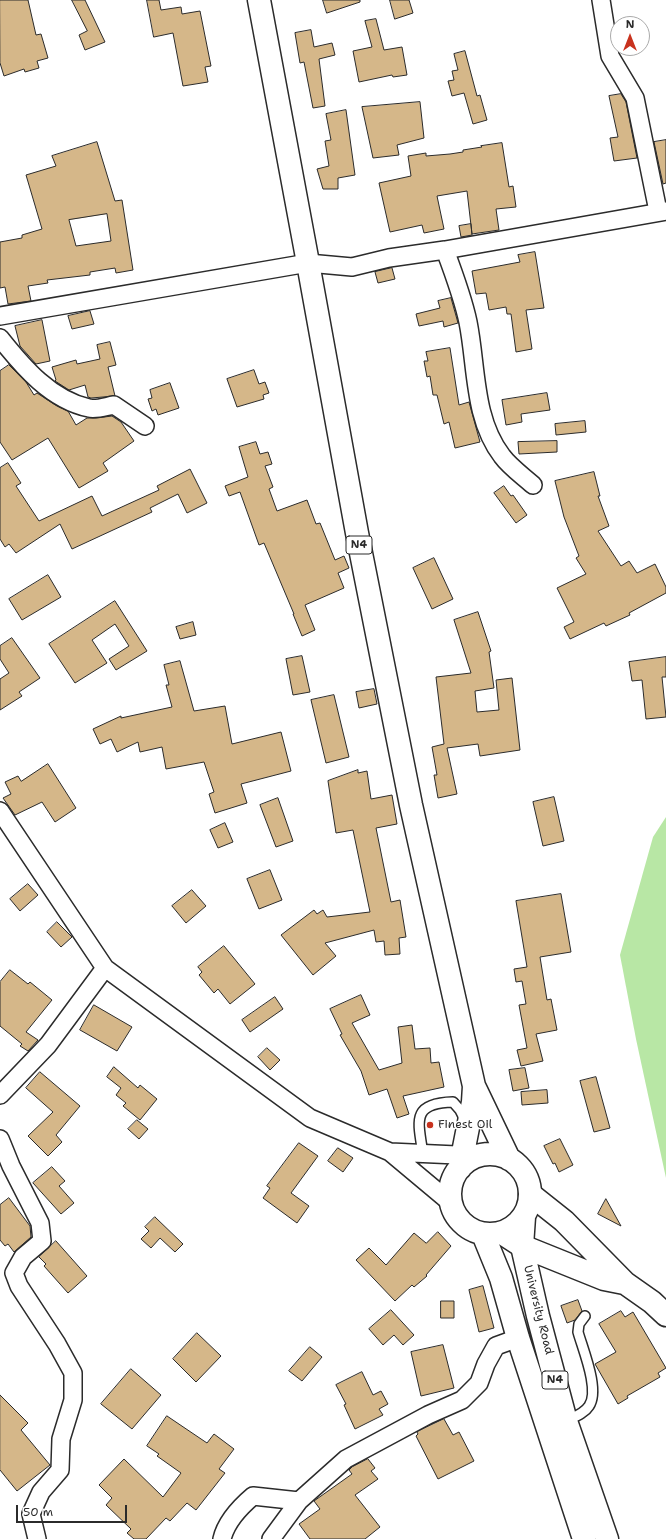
<!DOCTYPE html>
<style>
body{margin:0}
#map{position:relative;width:666px;height:1539px;overflow:hidden;background:#fff;font-family:"Shantell Sans",sans-serif}
canvas{display:block}
.north{position:absolute;left:610px;top:16px;width:40px;height:40px;box-sizing:border-box;background:#fff;border:1px solid #aaa;border-radius:50%;rotate:0deg;font-size:11px;font-weight:700;line-height:16px;text-align:center;color:#2b2b2b}
.north::after{content:'';display:block;margin:auto;width:14px;height:18px;background:#c8321e;clip-path:polygon(50% 0,100% 100%,50% 72%,0 100%)}
.scale{position:absolute;left:16px;top:1505px;width:111px;height:18px;box-sizing:border-box;border:2px solid #2b2b2b;border-top:0;padding-left:5px;font-size:12px;line-height:14px;white-space:nowrap;color:#2b2b2b;-webkit-text-stroke:3px #fff;paint-order:stroke}
</style>
<div id="map">
<canvas width="666" height="1539"></canvas>
<div class="north">N</div>
<div class="scale">50 m</div>
</div>
<script>
const c = document.querySelector('canvas').getContext('2d');
c.lineJoin = 'round';
function fillPath(path, color) {
  c.fillStyle = color;
  c.fill(path, 'evenodd');
}
function stroke(path, color, width, dash) {
  c.strokeStyle = color;
  c.lineWidth = width;
  c.lineCap = dash ? 'butt' : 'round';
  c.setLineDash(dash || []);
  c.stroke(path);
}
function write(font, color, halo, rows, align = 'center') {
  c.font = font + ' "Shantell Sans",sans-serif';
  c.lineWidth = 3;
  c.setLineDash([]);
  c.textBaseline = 'middle';
  c.strokeStyle = halo;
  c.fillStyle = color;
  for (const [text, x, y, turn = 0] of rows) {
    c.save();
    c.translate(x, y);
    c.rotate((+turn || 0) * Math.PI / 180);
    c.textAlign = isNaN(turn) ? turn : align;
    if (halo) c.strokeText(text, 0, 0);
    c.fillText(text, 0, 0);
    c.restore();
  }
}
fillPath(new Path2D(`
 M666,817V1178L636,1039L620,955L653,837Z`), '#b8e7a5');
const building = new Path2D(`
 M0,0H28L36,35L41,34L48,58L37,61L39,68L25,72L24,69L4,76L0,63Z
 M72,0H85L105,42L85,50L79,35L87,31Z
 M147,0H159L161,10L181,7L182,14L200,11L211,66L205,67L208,82L183,86L173,33L154,37Z
 M323,0H360V2L327,13Z
 M390,0H409L413,13L395,19Z
 M376,19L384,50L402,47L407,75L393,77L392,75L359,82L353,51L372,47L365,21Z
 M311,30L314,47L332,43L335,55L319,59L325,106L313,108L304,62L300,63L295,33Z
 M465,51L477,96L480,95L487,120L473,124L464,93L452,96L448,81L454,80L452,71L458,70L454,54Z
 M621,94L626,102L637,158L614,161L610,138L618,137L609,96Z
 M420,102L424,138L397,145L399,155L373,158L362,107Z
 M346,110L355,175L338,178V189H323L317,169L329,166L325,141L331,140L326,114Z
 M666,140V183L663,184L654,142Z
 M97,142L115,201L122,200L133,270L116,273L115,268L90,272V275L47,280L48,283L28,286L31,301L8,304L5,287L0,288V242L22,238V235L42,229L26,175L56,166L52,156ZM107,214L111,241L76,246L69,220Z
 M502,143L509,187L513,186L516,207L496,209L499,230L472,234L467,191L437,196L444,229L424,233L422,225L390,232L379,183L411,176L408,156L426,153V156L450,154L463,152V150L482,147L481,146Z
 M471,224L472,235L461,237L459,226Z
 M535,252L544,308L526,310L532,349L516,352L511,314H507L506,307L489,310L486,293L476,294L472,271L520,262L518,255Z
 M392,268L395,279L378,283L375,272Z
 M451,298L458,323L444,327L443,321L419,326L416,314L440,308L438,301Z
 M90,311L94,324L72,329L68,316Z
 M42,320L50,361L36,364L20,346L15,326Z
 M110,342L116,365L108,367L115,396L91,398L88,397L85,385L69,390L55,381L56,380L52,367L76,360L77,364L100,359L97,345Z
 M450,348L459,405L469,402L480,442L455,448L449,422L444,424L437,395H433L430,376L427,377L424,361H428L426,352Z
 M9,365L26,382L34,395L37,393L57,406L68,411L76,425L87,418H96L112,416L121,422L134,441L103,463L108,471L79,488L48,438L12,460L0,442V371Z
 M254,370L259,384L265,382L269,393L263,395L264,399L237,407L227,379Z
 M170,383L179,408L158,415L156,409L152,411L148,399L152,398L150,390Z
 M547,393L550,410L521,414L522,422L506,425L502,400Z
 M585,421L586,432L556,435L555,424Z
 M557,441V452L519,454L518,442Z
 M256,442L260,454L268,452L272,464L265,466L273,487L269,489L277,511L307,500L316,524L320,523L335,560L344,556L349,568L338,573L344,588L305,605L315,630L302,636L293,614H294L264,543L259,545L240,492L229,496L225,486L248,477L239,447Z
 M8,463L21,483L16,486L39,521L92,496L102,516L159,490L157,486L190,469L207,503L187,513L178,494L150,508L152,512L72,549L60,524L16,553L9,544L5,547L0,539V468Z
 M594,472L600,496H598L609,526L598,531L621,566L629,561L637,573L655,564L666,587V593L629,613L630,615L606,626L604,623L570,639L564,627L574,622L557,588L586,574L576,558L579,556L564,517L555,481Z
 M504,486L511,496L513,495L527,515L516,523L494,493Z
 M434,558L453,599L432,609L413,568Z
 M48,575L61,597L22,620L9,599Z
 M115,601L147,651L116,670L109,659L129,646L115,624L92,640L107,663L75,683L49,644Z
 M478,612L491,651L489,652L494,688L475,691L477,712L499,710L496,680L512,678L520,750L480,756L478,744L447,748L457,794L438,798L434,775H437L432,747L444,744L436,677L471,673L454,620Z
 M193,622L196,635L180,639L176,627Z
 M12,638L40,678L19,692L22,696L0,710V679L9,673L0,659V646Z
 M302,656L310,692L293,695L286,659Z
 M666,657V677H662L666,717L646,719L642,680L632,681L629,662Z
 M180,661L194,711L225,706L232,744L281,732L291,771L241,784L247,803L215,813L209,794L214,792L204,762L166,769L162,747L140,752L138,742L117,752L111,739L100,744L93,729L121,716V718L172,707L166,685H169L164,665Z
 M374,689L377,704L359,708L356,692Z
 M334,695L349,757L326,763L311,700Z
 M48,764L76,808L55,822L42,802L15,815L3,798L11,794L5,782L18,776L21,781Z
 M358,770V773L367,771L371,799L392,795L397,824L376,828L391,902L400,900L406,937L399,938L400,954L385,955L384,941L376,942L374,930L325,943L336,956L313,975L281,935L314,910L317,914L323,910L327,917L370,912L353,830L336,833L328,781Z
 M554,797L564,841L543,846L533,802Z
 M278,798L293,841L276,847L260,805Z
 M225,823L233,842L218,848L210,830Z
 M270,870L282,900L259,909L247,879Z
 M28,884L38,895L20,911L10,899Z
 M192,890L206,906L186,923L172,906Z
 M561,894L571,952L540,957L547,1000L551,999L557,1030L536,1034L543,1061L521,1066L517,1050L527,1048L519,1005L526,1004L522,981L516,982L514,969L527,967L516,901Z
 M57,922L72,937L61,947L47,932Z
 M224,946L255,984L230,1004L218,989L214,993L199,975L202,972L198,967Z
 M10,970L28,984L30,982L52,1000L26,1032L38,1040L28,1051L20,1046L22,1044L0,1026V982Z
 M361,995L370,1015L352,1023L379,1070L402,1063L398,1027L412,1025L415,1049L430,1048L431,1063L439,1062L444,1087L403,1096L409,1114L397,1118L387,1089L369,1095L361,1071L340,1035L342,1034L330,1009Z
 M275,997L283,1009L250,1032L242,1020Z
 M94,1005L132,1027L117,1051L80,1030Z
 M267,1048L280,1060L270,1070L258,1057Z
 M114,1067L138,1088L140,1085L157,1099L140,1120L123,1106L126,1103L116,1095L121,1088L107,1077Z
 M525,1068L529,1088L513,1091L509,1070Z
 M40,1072L80,1106L56,1135L62,1142L48,1156L28,1136L53,1112L26,1088Z
 M596,1077L610,1128L594,1132L580,1081Z
 M547,1090L548,1103L522,1105L521,1092Z
 M137,1120L148,1129L139,1139L128,1129Z
 M560,1139L573,1165L559,1172L555,1163L553,1164L544,1146Z
 M299,1143L318,1156L291,1193L309,1206L297,1223L263,1198L270,1188L267,1186Z
 M338,1148L353,1158L343,1172L328,1161Z
 M52,1167L65,1181L59,1186L74,1203L61,1214L33,1183Z
 M9,1198L30,1226L31,1237L14,1252L8,1244L5,1246L0,1240V1205Z
 M606,1199L621,1226L598,1214Z
 M155,1217L183,1244L175,1252L160,1238L151,1248L141,1239L149,1231L145,1227Z
 M438,1232L451,1246L426,1275L427,1276L414,1287L412,1285L395,1301L356,1260L369,1248L386,1265L414,1233L426,1243Z
 M56,1241L87,1276L68,1293L44,1266L46,1264L39,1257Z
 M483,1286L494,1328L479,1332L469,1290Z
 M578,1300L582,1311L575,1320L567,1323L561,1306Z
 M441,1301H454V1318H441Z
 M391,1310L414,1335L403,1345L394,1335L383,1345L369,1329Z
 M621,1311L625,1317L633,1312L666,1368L658,1373L660,1377L627,1396L628,1398L618,1404L595,1364L616,1352L599,1324Z
 M197,1333L221,1356L196,1382L173,1359Z
 M443,1345L454,1388L421,1396L411,1352Z
 M310,1347L322,1357L302,1381L289,1371Z
 M131,1369L161,1395L132,1429L101,1404Z
 M362,1372L373,1395L381,1391L388,1404L379,1409L383,1415L355,1429L344,1405L346,1404L336,1385Z
 M0,1395L28,1423L21,1430L50,1465L17,1491L0,1470Z
 M167,1416L207,1443L214,1434L234,1449L219,1469L225,1473L196,1510L187,1503L170,1521L166,1518L146,1539H134L127,1533L131,1529L106,1505L112,1498L99,1485L124,1459L163,1497L181,1473L157,1456L159,1454L147,1446Z
 M444,1419L453,1435L459,1432L474,1461L438,1479L416,1436L418,1434L417,1432Z
 M368,1459L375,1468L371,1471L378,1479L355,1495L380,1527L365,1539H310L299,1524L320,1509L314,1501L352,1474L349,1470L352,1467Z`);
fillPath(building, '#d5b789');
stroke(building, '#2b2b2b', 1);
const service = new Path2D(`
 M423,1154C418,1121 411,1103 453,1102L460,1110L465,1120
 M566,1421C574,1417 584,1414 589,1406C600,1390 583,1350 578,1332L579,1324L585,1316`);
const minor = new Path2D(`
 M601,0L610,56L635,98L658,211
 M445,250C454,274 463,298 468,322C477,367 473,418 502,456C510,467 523,476 533,485
 M0,316L308,263L352,267L389,258L445,250L666,211
 M0,338C23,367 51,400 89,408C96,410 107,406 114,405L145,426
 M0,811L105,968L310,1118L390,1152L451,1203
 M0,1095L48,1045L105,968
 M0,1139L11,1166L40,1223L42,1241L23,1257L14,1273L19,1286L57,1344L73,1373V1400L61,1439L60,1470L41,1492L31,1514L37,1539
 M390,1152L479,1156
 M222,1539C226,1522 240,1507 253,1496L299,1501
 M271,1539L299,1501L346,1459L428,1415L462,1400L479,1383L486,1364L496,1346L518,1338`);
const primary = new Path2D(`
 M530,1194L564,1221L625,1283L652,1302L666,1315
 M502,1233L522,1246L604,1279L624,1283`);
const trunk = new Path2D(`
 M259,0L308,263L357,533L411,805L474,1086L509,1159
 M450 1194a40 40 0 1 1 80 0a40 40 0 1 1-80 0Z
 M460,1168L473,1102L474,1086
 M524,1217L522,1246L538,1316L566,1421L607,1539
 M483,1234L501,1278L518,1338L584,1539`);
stroke(service, '#2b2b2b', 12);
stroke(minor, '#2b2b2b', 20);
stroke(primary, '#2b2b2b', 25);
stroke(trunk, '#2b2b2b', 25);
stroke(service, '#fff', 9);
stroke(minor, '#fff', 17);
stroke(primary, '#fff', 22);
stroke(trunk, '#fff', 22);
for (const [x, y, r, color] of [
 [430,1125,4,"#c8321e"]
]) {
  const dot = new Path2D();
  dot.arc(x, y, r, 0, 2 * Math.PI);
  c.fillStyle = color;
  c.fill(dot);
  stroke(dot, '#fff', 1.5);
}
for (const [x, y, w] of [
 [359,545,26],
 [555,1380,26]
]) {
  const box = new Path2D();
  box.roundRect(x - w / 2, y - 9, w, 18, 3);
  c.fillStyle = '#fff';
  c.fill(box);
  stroke(box, '#2b2b2b', 1);
}
write('bold 11px', '#2b2b2b', null, [
 ["N4",359,545],
 ["N4",555,1380]
]);
write('12px', '#2b2b2b', '#fff', [
 ["Finest Oil",438,1125]
], 'left');
write('12px', '#2b2b2b', '#fff', [
 ["University Road",538,1310,76]
]);
</script>
